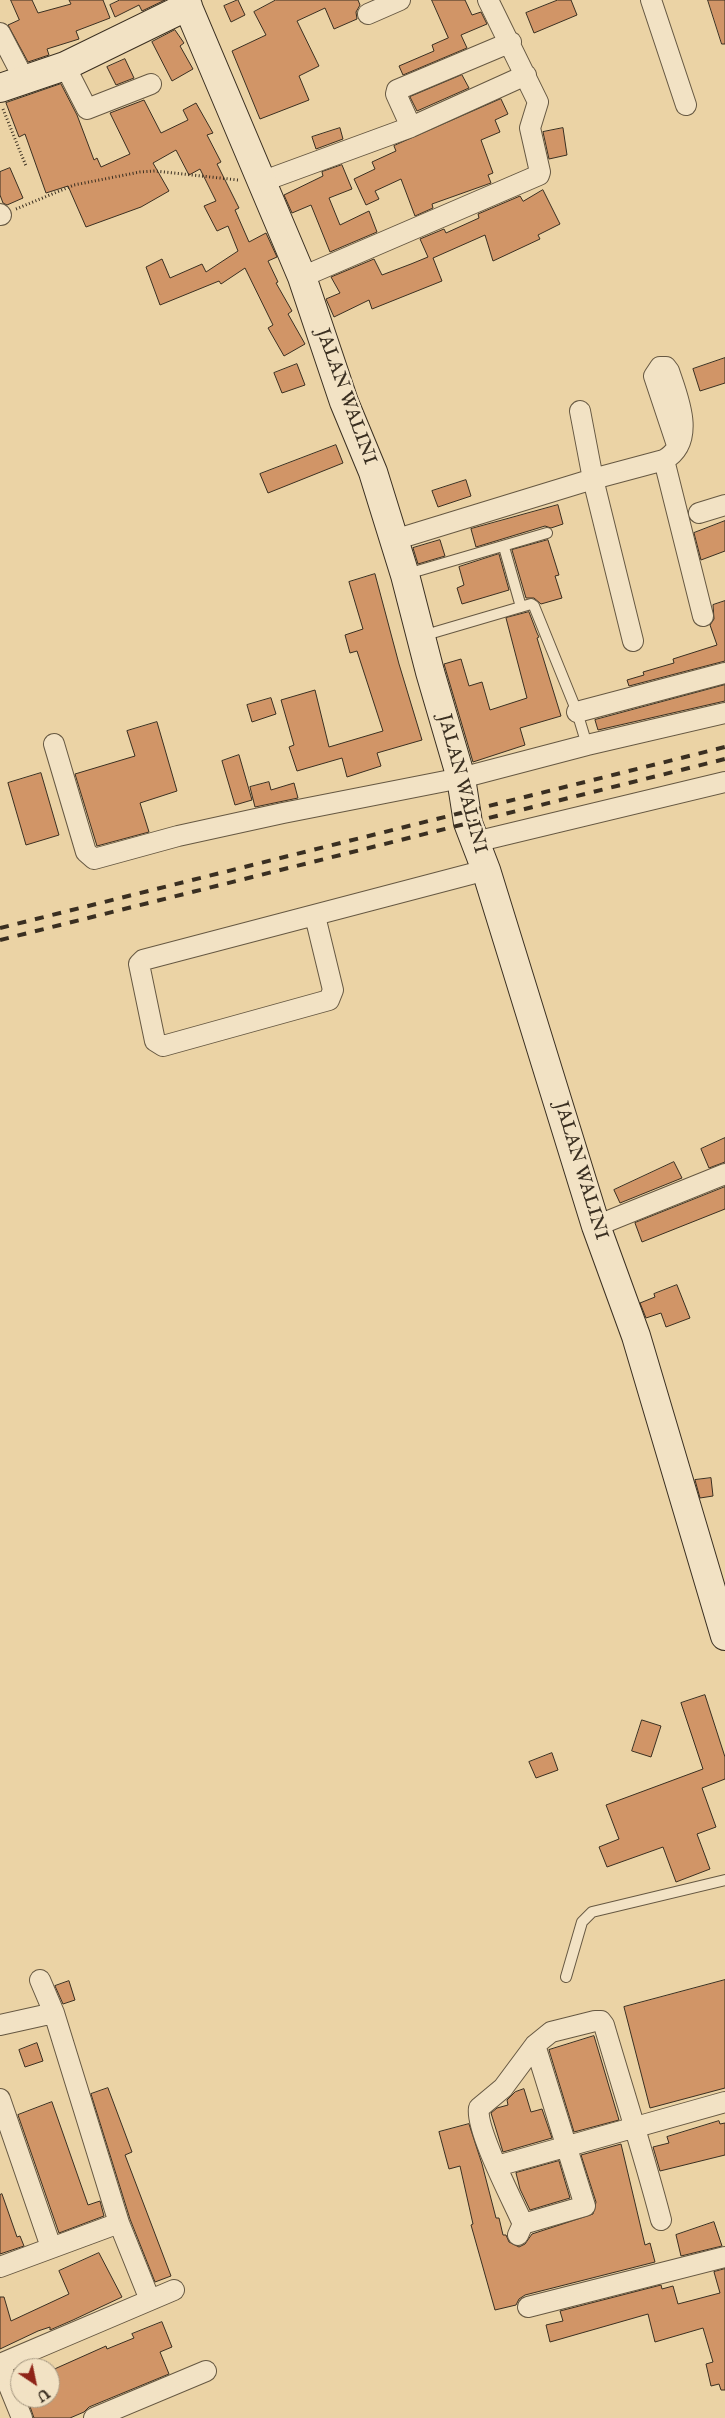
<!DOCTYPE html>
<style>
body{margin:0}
#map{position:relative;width:725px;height:2418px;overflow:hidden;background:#ebd3a5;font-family:"IM FELL English",serif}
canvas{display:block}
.north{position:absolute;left:10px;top:2358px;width:50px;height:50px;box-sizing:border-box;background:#f2e2c4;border:1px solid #a89a83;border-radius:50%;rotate:146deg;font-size:14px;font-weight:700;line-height:20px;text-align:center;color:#3a2f21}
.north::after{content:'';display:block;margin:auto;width:18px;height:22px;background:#8f2418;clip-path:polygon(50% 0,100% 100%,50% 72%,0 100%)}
</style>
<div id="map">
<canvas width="725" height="2418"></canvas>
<div class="north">U</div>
</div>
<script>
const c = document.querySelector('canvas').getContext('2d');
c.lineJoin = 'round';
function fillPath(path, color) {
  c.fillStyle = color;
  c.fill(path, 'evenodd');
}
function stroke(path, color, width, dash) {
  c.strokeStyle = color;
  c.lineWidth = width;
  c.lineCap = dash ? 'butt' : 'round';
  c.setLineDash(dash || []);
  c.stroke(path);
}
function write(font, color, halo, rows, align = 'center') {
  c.font = font + ' "IM FELL English",serif';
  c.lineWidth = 5;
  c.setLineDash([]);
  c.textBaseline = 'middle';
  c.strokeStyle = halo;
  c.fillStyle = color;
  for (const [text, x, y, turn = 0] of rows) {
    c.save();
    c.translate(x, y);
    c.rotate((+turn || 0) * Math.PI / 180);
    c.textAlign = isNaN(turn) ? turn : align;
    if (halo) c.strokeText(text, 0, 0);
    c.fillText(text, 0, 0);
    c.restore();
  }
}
const building = new Path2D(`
 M11,0H32L38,13L71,4L69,0H103L110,18L76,31L79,39L47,49L49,55L28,62L8,25L19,20Z
 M120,0H165L142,11L139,5L115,17L110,5Z
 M238,0L245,15L231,22L224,6Z
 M276,0H358L360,5L356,12L357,19L334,29L325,8L297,21L319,66L299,76L309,100L260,119L232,51L266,35L254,12Z
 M432,0H465L472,15L481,12L487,24L461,35L467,48L403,75L399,66L434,51L432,45L448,38Z
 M558,0H571L577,15L534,33L526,13Z
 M708,0H725V44H722Z
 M175,30L184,43L180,46L193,69L172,81L152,42Z
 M125,59L134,78L116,85L107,67Z
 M462,75L469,88L417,111L410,97Z
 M61,84L77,115L94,160L97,158L101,167L130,154L110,113L144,100L161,133L188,120L183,110L196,103L213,133L207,135L221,162L217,164L239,208L235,210L249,242L266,233L277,257L268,261L278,282L276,283L292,311L288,314L305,344L284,356L268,328L273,325L245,268L221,284L219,281L160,305L146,267L162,259L170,278L202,264L206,272L238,251L228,226L217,231L204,206L216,201L200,169L189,175L176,150L153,163L169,191L141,207L86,227L68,186L46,193L25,134L19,137L6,103Z
 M501,99L508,114L495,120L500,132L481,140L493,173L488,175L491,183L432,204L433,208L415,216L401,179L375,191L379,199L366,205L354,179L375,169L372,162L396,151L394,146Z
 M340,128L343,139L316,149L312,137Z
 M563,128L567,155L549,159L543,132Z
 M342,165L352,189L329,198L340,225L369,211L377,232L330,252L311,205L292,213L284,195L323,176L322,172Z
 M10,168L23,198L7,205L3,203L0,195V172Z
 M543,190L560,224L538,235L540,239L493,261L485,235L433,258L442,281L372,309L369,300L334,317L326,299L340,293L331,277L374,259L382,275L411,264L428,257L420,239L444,229L446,233L479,218L478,214L520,196L523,201Z
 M725,358V383L700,391L693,369Z
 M297,364L305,385L282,393L274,373Z
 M336,445L343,463L268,493L260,474Z
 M466,480L471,496L438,507L432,491Z
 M558,505L563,524L551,528L545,526L476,547L471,529Z
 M725,521V551L701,560L694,533Z
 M440,540L445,556L418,564L413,548Z
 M548,540L559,575L555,576L562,598L541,604L534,598H526L512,550Z
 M499,554L509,590L462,604L457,588L464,585L459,567Z
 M375,574L399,664L422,740L377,753L381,766L347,777L342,758L297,771L289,747L294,745L281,700L315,690L329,747L383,731L357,651L350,653L345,635L363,629L349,582Z
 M725,601V661L629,686L627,680L644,675L643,672L674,663L673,659L717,645L710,625L714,619L713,605Z
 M529,612L537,633L539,637L537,638L561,716L520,728L525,745L473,762L444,664L461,659L469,686L482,682L490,710L527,698L506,618Z
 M725,685V701L598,730L595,720Z
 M271,698L276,714L252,722L247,705Z
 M157,722L177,791L140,803L149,832L97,846L75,774L135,756L127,731Z
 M239,755L252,800L235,805L222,761Z
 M41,773L59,835L26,845L8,783Z
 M269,782L271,790L294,783L298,798L255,807L250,787Z
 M725,1138V1162L709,1168L701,1149Z
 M674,1162L682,1178L620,1203L614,1190Z
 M725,1187V1209L642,1242L635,1223Z
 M677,1285L690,1318L666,1327L661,1313L646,1318L640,1303L655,1297L654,1294Z
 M711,1478L713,1496L700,1498L695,1480Z
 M705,1695L725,1757V1779L702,1788L716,1827L697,1834L710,1869L676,1882L663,1847L607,1867L599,1847L619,1839L606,1805L703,1769L681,1703Z
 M642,1720L661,1726L651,1757L632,1751Z
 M552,1753L558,1770L536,1778L529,1762Z
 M725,1980V2088L650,2108L624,2007Z
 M69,1981L75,2000L63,2004L55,1986Z
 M594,2036L619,2120L574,2132L549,2050Z
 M37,2043L43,2061L25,2067L19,2050Z
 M108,2088L132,2152L125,2155L171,2276L155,2282L130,2219L91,2094Z
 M524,2089L531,2112L542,2109L552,2138L503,2152L491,2113L497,2108L508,2105L507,2100L515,2092Z
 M52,2102L88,2205L100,2201L104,2216L59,2233L18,2115Z
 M719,2121L720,2124L725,2123V2155L660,2171L653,2147L669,2143L667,2137Z
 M469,2124L482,2164L496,2218H499L503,2235H506L509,2242L519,2247L525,2244L532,2234L593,2214L596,2202L581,2155L621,2144L645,2245L650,2243L655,2262L525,2295L519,2299L516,2305L495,2310L471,2225L473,2224L460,2166L449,2169L439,2132Z
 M559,2161L570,2198L530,2210L520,2189L516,2173Z
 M2,2194L17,2237L20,2236L24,2246L0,2254V2195Z
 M714,2222L722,2246L681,2256L676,2235Z
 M99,2253L122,2297L73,2320L50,2330V2327L38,2331L0,2349V2297H4L11,2321L26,2314L69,2294L59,2271Z
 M725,2269V2390H721L719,2384L711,2386L706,2364L713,2362L703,2328L655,2342L648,2314L550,2342L546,2325L563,2321L560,2311L661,2285L662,2289L673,2286L678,2304L720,2293L714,2272Z
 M162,2322L172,2347L160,2352L169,2374L89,2407L84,2412L70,2418H34L27,2398H50V2371L106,2346L107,2349L134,2338L132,2334Z`);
fillPath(building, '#d19567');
stroke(building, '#3a2f21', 1);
const lane = new Path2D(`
 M504,547L521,607
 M407,574L547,533
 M422,636L531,604L534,606L577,712L587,745
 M566,1977L582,1922L592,1912L725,1880`);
const street = new Path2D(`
 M651,0L686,105
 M368,14L400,0
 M0,33L24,79
 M65,66L87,109L151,84
 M411,127L396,94L397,90L511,42
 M261,182L411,127L526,75
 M0,214L1,215
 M302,277L539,175L540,172L530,128L538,102L488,0
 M580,411L593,479L633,641
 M664,460L703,616
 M699,513L725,505
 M394,540L593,479L664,460C697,441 678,398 669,371L666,367H660L654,376L677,445
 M577,712L725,673
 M54,744L86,852L94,859L178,836L283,813L461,778L587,745L725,713
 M475,842L725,782
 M315,916L333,990L329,1000L163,1046L155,1041L139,964L143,960L486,870
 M596,1226L725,1174
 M40,1980L54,2013L119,2223L150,2300
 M0,2025L54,2013
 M0,2099L51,2247
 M497,2166L725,2102
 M523,2224L585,2206L535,2045
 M518,2235L523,2224C513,2201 475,2129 479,2108L503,2088L535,2045L551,2032L595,2021H601L604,2025C623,2090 644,2155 661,2220
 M0,2267L119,2223
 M528,2307L725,2257
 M0,2364L174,2290
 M0,2364L22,2418
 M94,2418L206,2371`);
const secondary = new Path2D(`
 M185,0L302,277L344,402L373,472L405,575L430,672L461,778L468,823L486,870L596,1226L636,1336L725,1636
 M0,88L65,66L188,6`);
stroke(lane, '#665842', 12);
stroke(street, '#665842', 22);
stroke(secondary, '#3a2f21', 30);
stroke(new Path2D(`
 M3,109L26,166
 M16,209L74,185L140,172L155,171L238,180`), '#3a2f21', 3, [1, 2.5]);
stroke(lane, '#f2e2c4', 10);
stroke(street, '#f2e2c4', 20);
stroke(secondary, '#f2e2c4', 28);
stroke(new Path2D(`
 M0,928L725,747
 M0,940L725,759`), '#3a2f21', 4, [9, 9]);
write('19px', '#3a2f21', '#f2e2c4', [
 ["JALAN WALINI",345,397,70],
 ["JALAN WALINI",461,784,75],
 ["JALAN WALINI",580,1171,73]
]);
</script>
